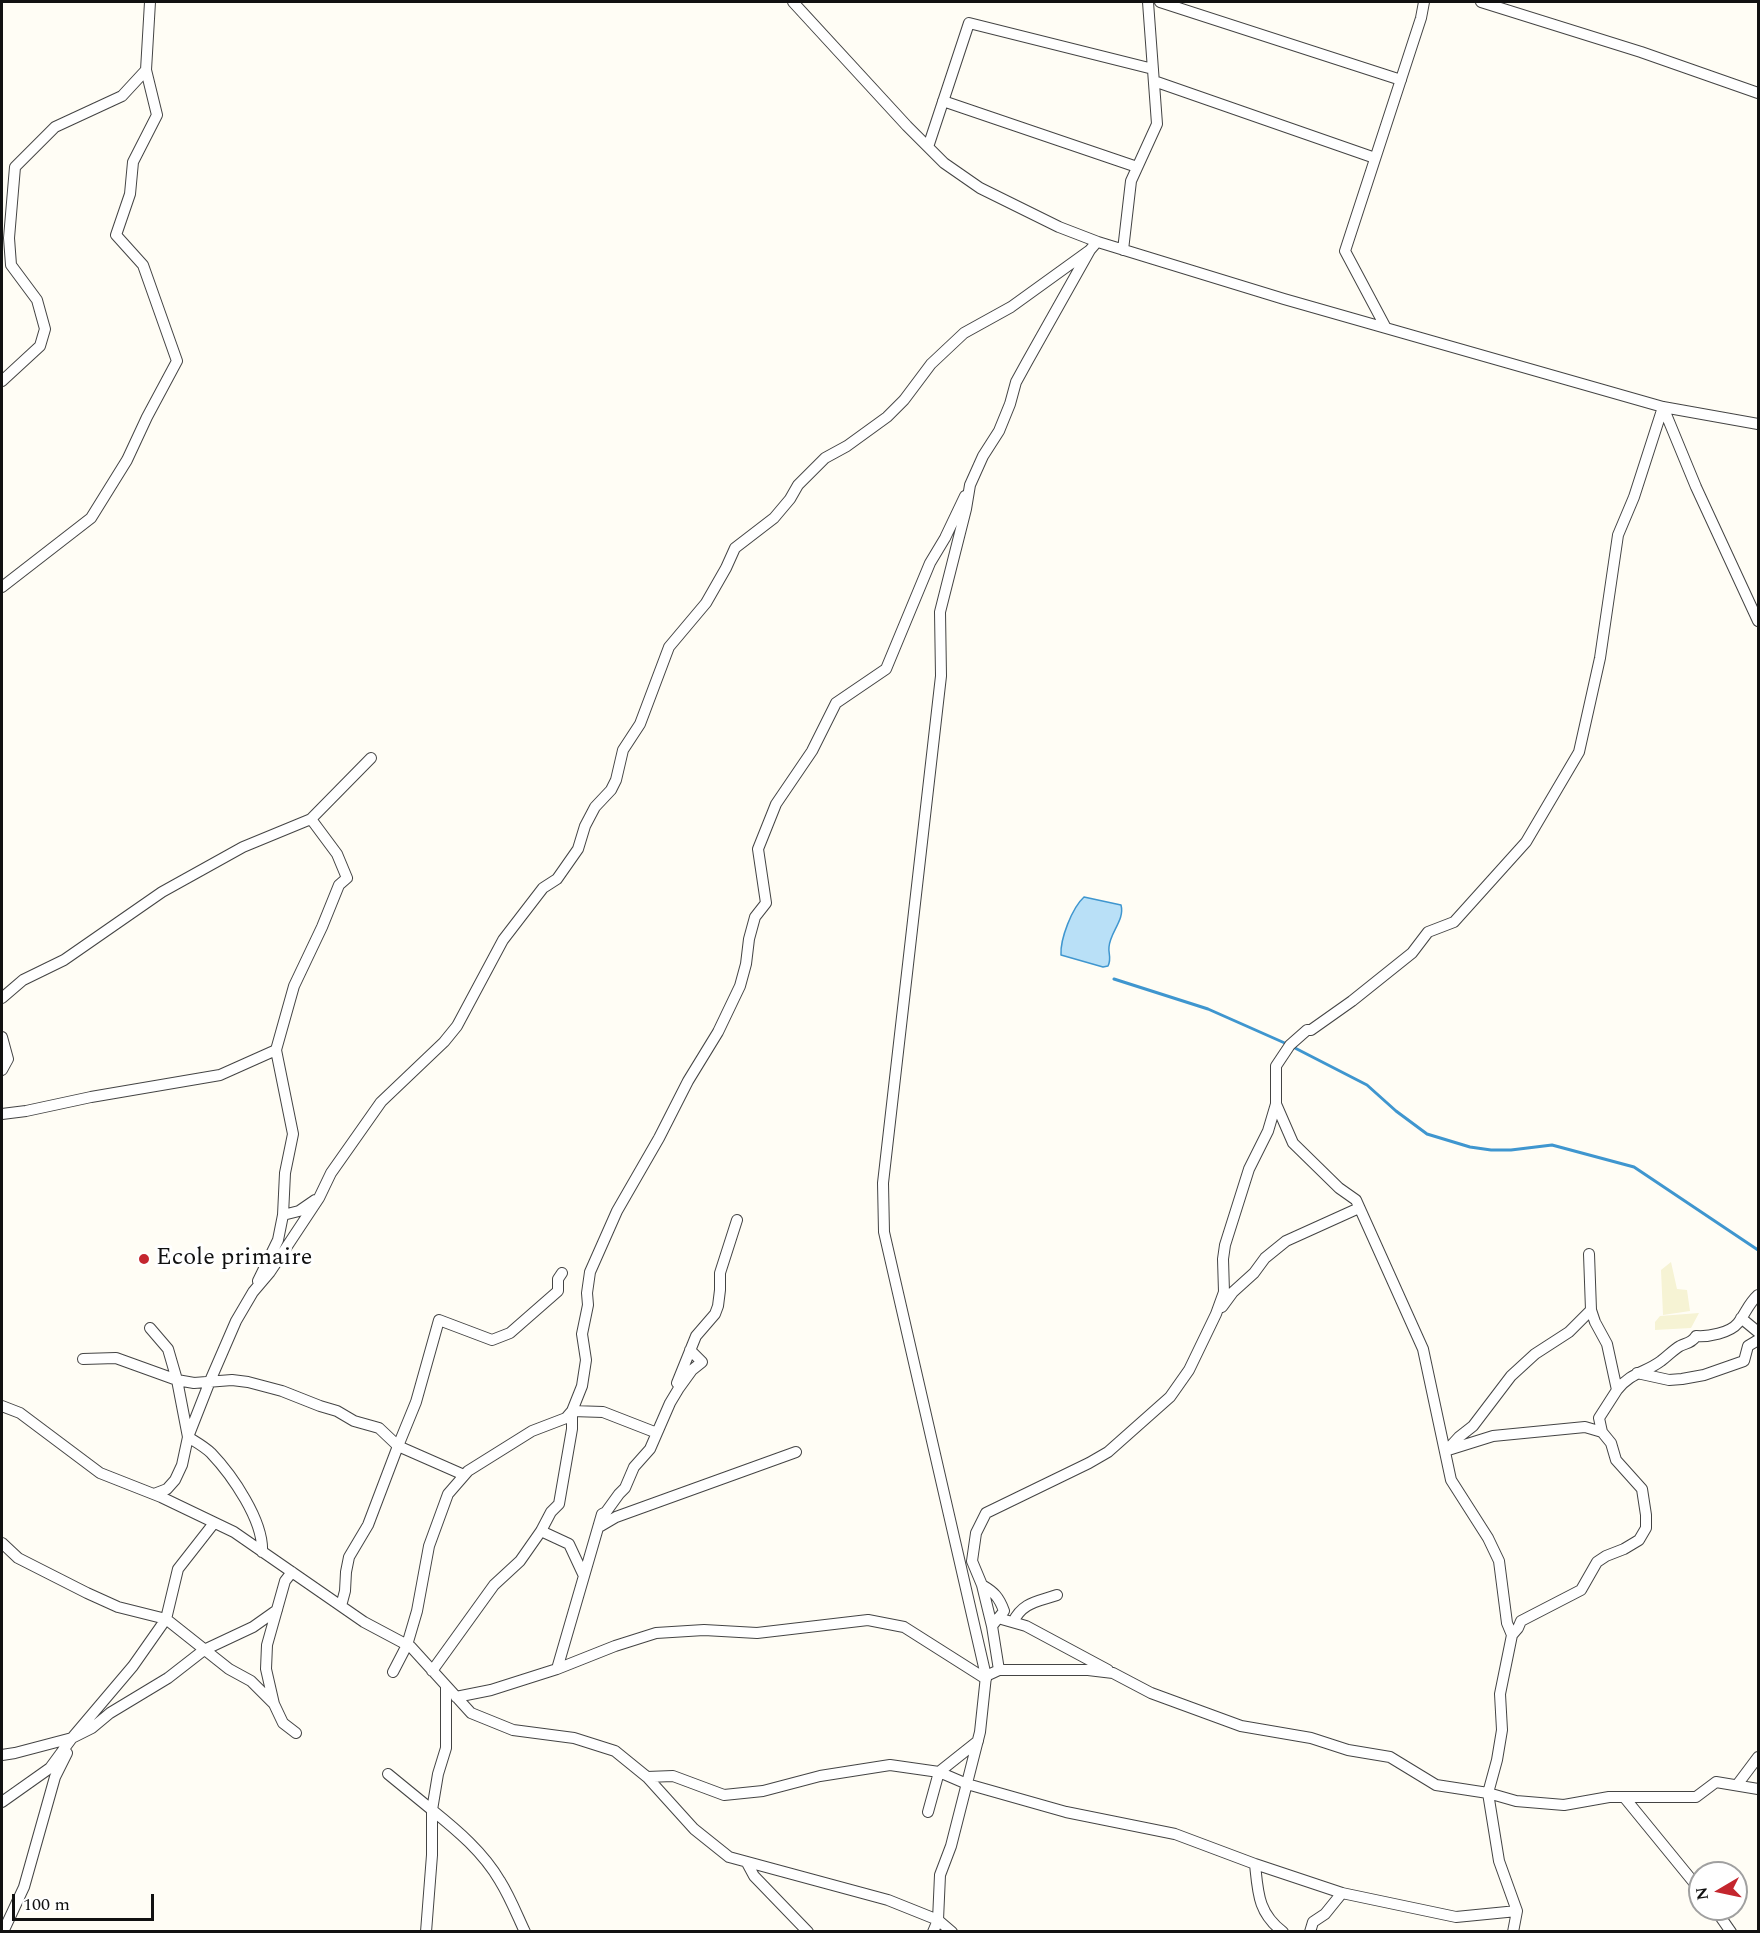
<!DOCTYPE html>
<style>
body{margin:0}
#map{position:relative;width:1760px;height:1933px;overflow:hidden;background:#fffdf5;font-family:Spectral,serif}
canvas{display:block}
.frame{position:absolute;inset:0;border:3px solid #111;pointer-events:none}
.north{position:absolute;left:1688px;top:1861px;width:60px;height:60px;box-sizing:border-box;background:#fff;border:2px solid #a0a0a0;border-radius:50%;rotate:261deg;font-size:16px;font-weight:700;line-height:24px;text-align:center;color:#111}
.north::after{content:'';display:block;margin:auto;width:21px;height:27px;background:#c4262e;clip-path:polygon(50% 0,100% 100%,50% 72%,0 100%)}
.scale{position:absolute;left:12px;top:1894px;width:142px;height:27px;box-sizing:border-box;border:3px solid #111;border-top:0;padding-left:8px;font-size:18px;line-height:21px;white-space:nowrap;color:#111;-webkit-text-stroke:4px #fff;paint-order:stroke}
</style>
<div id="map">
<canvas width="1760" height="1933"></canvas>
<div class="frame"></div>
<div class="north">N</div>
<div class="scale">100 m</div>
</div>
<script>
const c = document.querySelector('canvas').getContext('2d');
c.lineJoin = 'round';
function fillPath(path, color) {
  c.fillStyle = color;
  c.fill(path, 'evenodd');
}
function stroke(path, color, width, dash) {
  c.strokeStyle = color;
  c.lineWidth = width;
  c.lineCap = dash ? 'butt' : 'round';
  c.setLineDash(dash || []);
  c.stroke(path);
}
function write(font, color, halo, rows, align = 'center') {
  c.font = font + ' Spectral,serif';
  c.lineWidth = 6;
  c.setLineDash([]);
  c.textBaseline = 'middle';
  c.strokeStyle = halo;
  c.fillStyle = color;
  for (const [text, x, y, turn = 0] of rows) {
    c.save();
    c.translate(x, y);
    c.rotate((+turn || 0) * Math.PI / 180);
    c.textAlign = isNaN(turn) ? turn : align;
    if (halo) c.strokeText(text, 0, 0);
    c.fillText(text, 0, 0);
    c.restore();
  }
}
fillPath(new Path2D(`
 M1671,1262L1677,1289L1687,1290L1690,1311L1663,1315L1661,1270Z
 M1699,1313L1691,1328L1655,1330V1322L1660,1316Z`), '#f6f3d4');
const water = new Path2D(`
 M1084,897L1121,905C1125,920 1110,932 1109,947C1108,954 1112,958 1108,966L1103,967L1061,955C1060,939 1072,908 1084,897Z`);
fillPath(water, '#b9e0f7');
stroke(water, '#3f96cf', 1.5);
stroke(new Path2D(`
 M1114,979L1208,1009L1287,1044
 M1293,1047L1367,1085L1396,1111L1427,1134L1470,1147L1491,1150H1511L1552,1145L1634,1167L1758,1250`), '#3f96cf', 3);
const street = new Path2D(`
 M793,2L907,126L944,163L980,188L1059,227L1098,242L1284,299L1663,407L1758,424
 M1160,2L1401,80
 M1481,2L1641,52L1758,93
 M1154,81L1375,158
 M943,101L1137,167
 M928,147L969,23L1153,69
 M1123,250L1131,181L1157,124L1148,2
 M1386,328L1345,251L1421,18L1424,2
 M2,381L40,346L45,329L37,300L11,265L9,238L15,167L55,127L122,96L146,70
 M1663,407L1696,487L1758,621
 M2,587L91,518L127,460L147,417L177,361L143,265L116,235L130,194L133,162L157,115L146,70L150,2
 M2,998L23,980L64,960L162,892L243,847L311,819L371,758
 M2,1037L8,1059L2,1070
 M1276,1104L1293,1143L1339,1188L1356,1200L1423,1349L1451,1480L1488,1538L1499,1561L1507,1623L1512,1635L1500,1694L1502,1730L1497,1760L1488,1793L1499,1861L1517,1911L1513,1932
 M2,1114L26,1111L91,1097L220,1075L276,1050
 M283,1215L299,1211L315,1200
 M258,1281L278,1240L283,1215L285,1173L293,1134L276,1050L294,986L322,927L339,885L347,878L337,854L311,819
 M1222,1307L1233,1292L1254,1273L1265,1258L1286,1241L1359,1208
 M1741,1318L1758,1332
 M150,1328L168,1349L177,1380L188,1437C196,1442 205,1447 211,1453C232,1475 264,1521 262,1552
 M83,1359L116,1358L177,1380L194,1383L232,1380L248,1382L282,1391L320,1406L337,1411L354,1421L379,1428L398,1446L464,1475
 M1637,1373L1669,1380L1682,1379L1704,1375L1744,1361L1748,1346L1758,1340
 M677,1383L696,1336L715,1314L718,1306L720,1290V1273L737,1220
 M1617,1390C1631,1372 1645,1373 1661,1361C1668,1356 1673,1350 1680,1346C1686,1343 1692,1343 1696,1336C1708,1337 1730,1333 1738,1323C1746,1313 1748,1304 1758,1295
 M2,1406L20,1413L100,1473L161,1497L234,1532L364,1622L411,1647L471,1713L513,1730L574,1738L615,1751L647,1777L694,1829L729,1857L888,1900L938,1920L952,1932
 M1448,1449L1459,1437L1473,1426L1511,1376L1535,1354L1569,1332L1591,1310
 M1445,1451L1493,1436L1585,1427L1602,1432L1599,1418L1617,1390L1607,1344L1595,1322L1591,1310L1589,1254
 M154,1494L167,1489L175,1480L182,1465L188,1437L210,1381L236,1321L253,1292L270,1272L319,1198L331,1173L381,1102L444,1042L457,1026L503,940L543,888L557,879L578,849L585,826L595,807L611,790L616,780L623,750L640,724L669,647L706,603L726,568L735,548L774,518L790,499L798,485L825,458L847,446L887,417L904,400L931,364L964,333L1011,307L1090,250L1097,242
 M599,1527L616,1517L796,1452
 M541,1531L569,1544L583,1574
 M2,1543L18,1558L87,1593L118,1607L166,1619L229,1669L251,1681L274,1704L283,1723L296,1733
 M982,1585L992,1626
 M341,1606L345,1591L346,1572L349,1557L368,1525L398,1446L416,1402L439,1320L492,1340L510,1333L558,1291V1279L562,1273
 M998,1618L1026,1626L1108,1670
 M1013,1622C1023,1602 1037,1602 1057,1595
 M1512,1635L1518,1628L1521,1621L1581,1590L1597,1562L1606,1556L1624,1549L1639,1540L1646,1528V1515L1642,1489L1616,1460L1611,1443L1602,1432
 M557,1669L602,1514L606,1512L619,1494L625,1488L634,1467L650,1449L670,1403L679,1388L692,1370L702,1362L690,1350
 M999,1670H1088L1113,1673L1151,1693L1241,1726L1311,1738L1348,1750L1390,1757L1436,1785L1488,1793L1516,1801L1564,1805L1609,1797H1696L1716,1782L1758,1789
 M432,1671L494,1585L520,1561L541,1531L551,1512L559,1504L572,1429V1411L603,1412L657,1433
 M393,1672L407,1645L417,1611L429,1546L448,1494L468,1471L532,1431L566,1418L572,1411L582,1386L586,1360L582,1334L588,1305L587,1293L590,1272L617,1211L659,1138L688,1081L718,1032L740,986L746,964L749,939L755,917L766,903L758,849L776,804L812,751L836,703L886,669L930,563L945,538L965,496
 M986,1676L999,1670L992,1626L1004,1611C999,1597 994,1592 982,1585L972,1561L976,1533L986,1513L1089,1463L1108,1452L1170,1397L1189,1370L1216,1314L1224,1292L1223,1259L1225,1245L1249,1169L1268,1131L1276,1104V1066L1290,1045L1307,1030H1311L1352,1001L1412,953L1428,932L1454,922L1526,842L1579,752L1600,658L1618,535L1634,497L1663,407
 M456,1697L491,1690L557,1669L615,1646L656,1633L704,1630L757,1633L868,1620L904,1627L986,1679
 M274,1704L266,1669L267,1645L285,1581L292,1572
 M978,1741L939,1772L967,1784L1066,1812L1175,1834L1255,1864L1342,1893L1456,1917L1517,1911
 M2,1755L15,1753L72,1738L133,1666L166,1619L178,1569L214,1523
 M388,1774L432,1810L438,1774L446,1748V1686
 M647,1777L673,1776L724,1795L763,1791L820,1776L890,1765L939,1772L928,1812
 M1737,1785L1758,1757
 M1624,1797L1700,1890
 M2,1802L50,1768L72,1738L92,1728L110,1713L168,1678L204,1650L253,1627L277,1610
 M432,1810C458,1831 483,1852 500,1881C510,1897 517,1915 525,1932
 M747,1863L754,1876L808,1932
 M1255,1864C1258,1893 1258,1913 1283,1932
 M1715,1909L1731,1932
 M3,1932L24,1887L55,1777L67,1753
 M426,1932L432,1855V1810
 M933,1932L938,1920L940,1875L951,1846L980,1732L986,1676L884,1232L883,1183L941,676L940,612L966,509L970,485L983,456L999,431L1010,404L1016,382L1027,362L1090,250
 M1310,1932L1313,1922L1325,1914L1342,1893`);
stroke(street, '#444', 12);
stroke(street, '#fff', 10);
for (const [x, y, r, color] of [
 [144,1259,6,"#c4262e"]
]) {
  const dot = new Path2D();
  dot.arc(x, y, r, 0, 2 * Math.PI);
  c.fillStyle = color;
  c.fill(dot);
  stroke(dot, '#fff', 2);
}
write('24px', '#111', '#fff', [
 ["Ecole primaire",156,1259]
], 'left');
</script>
